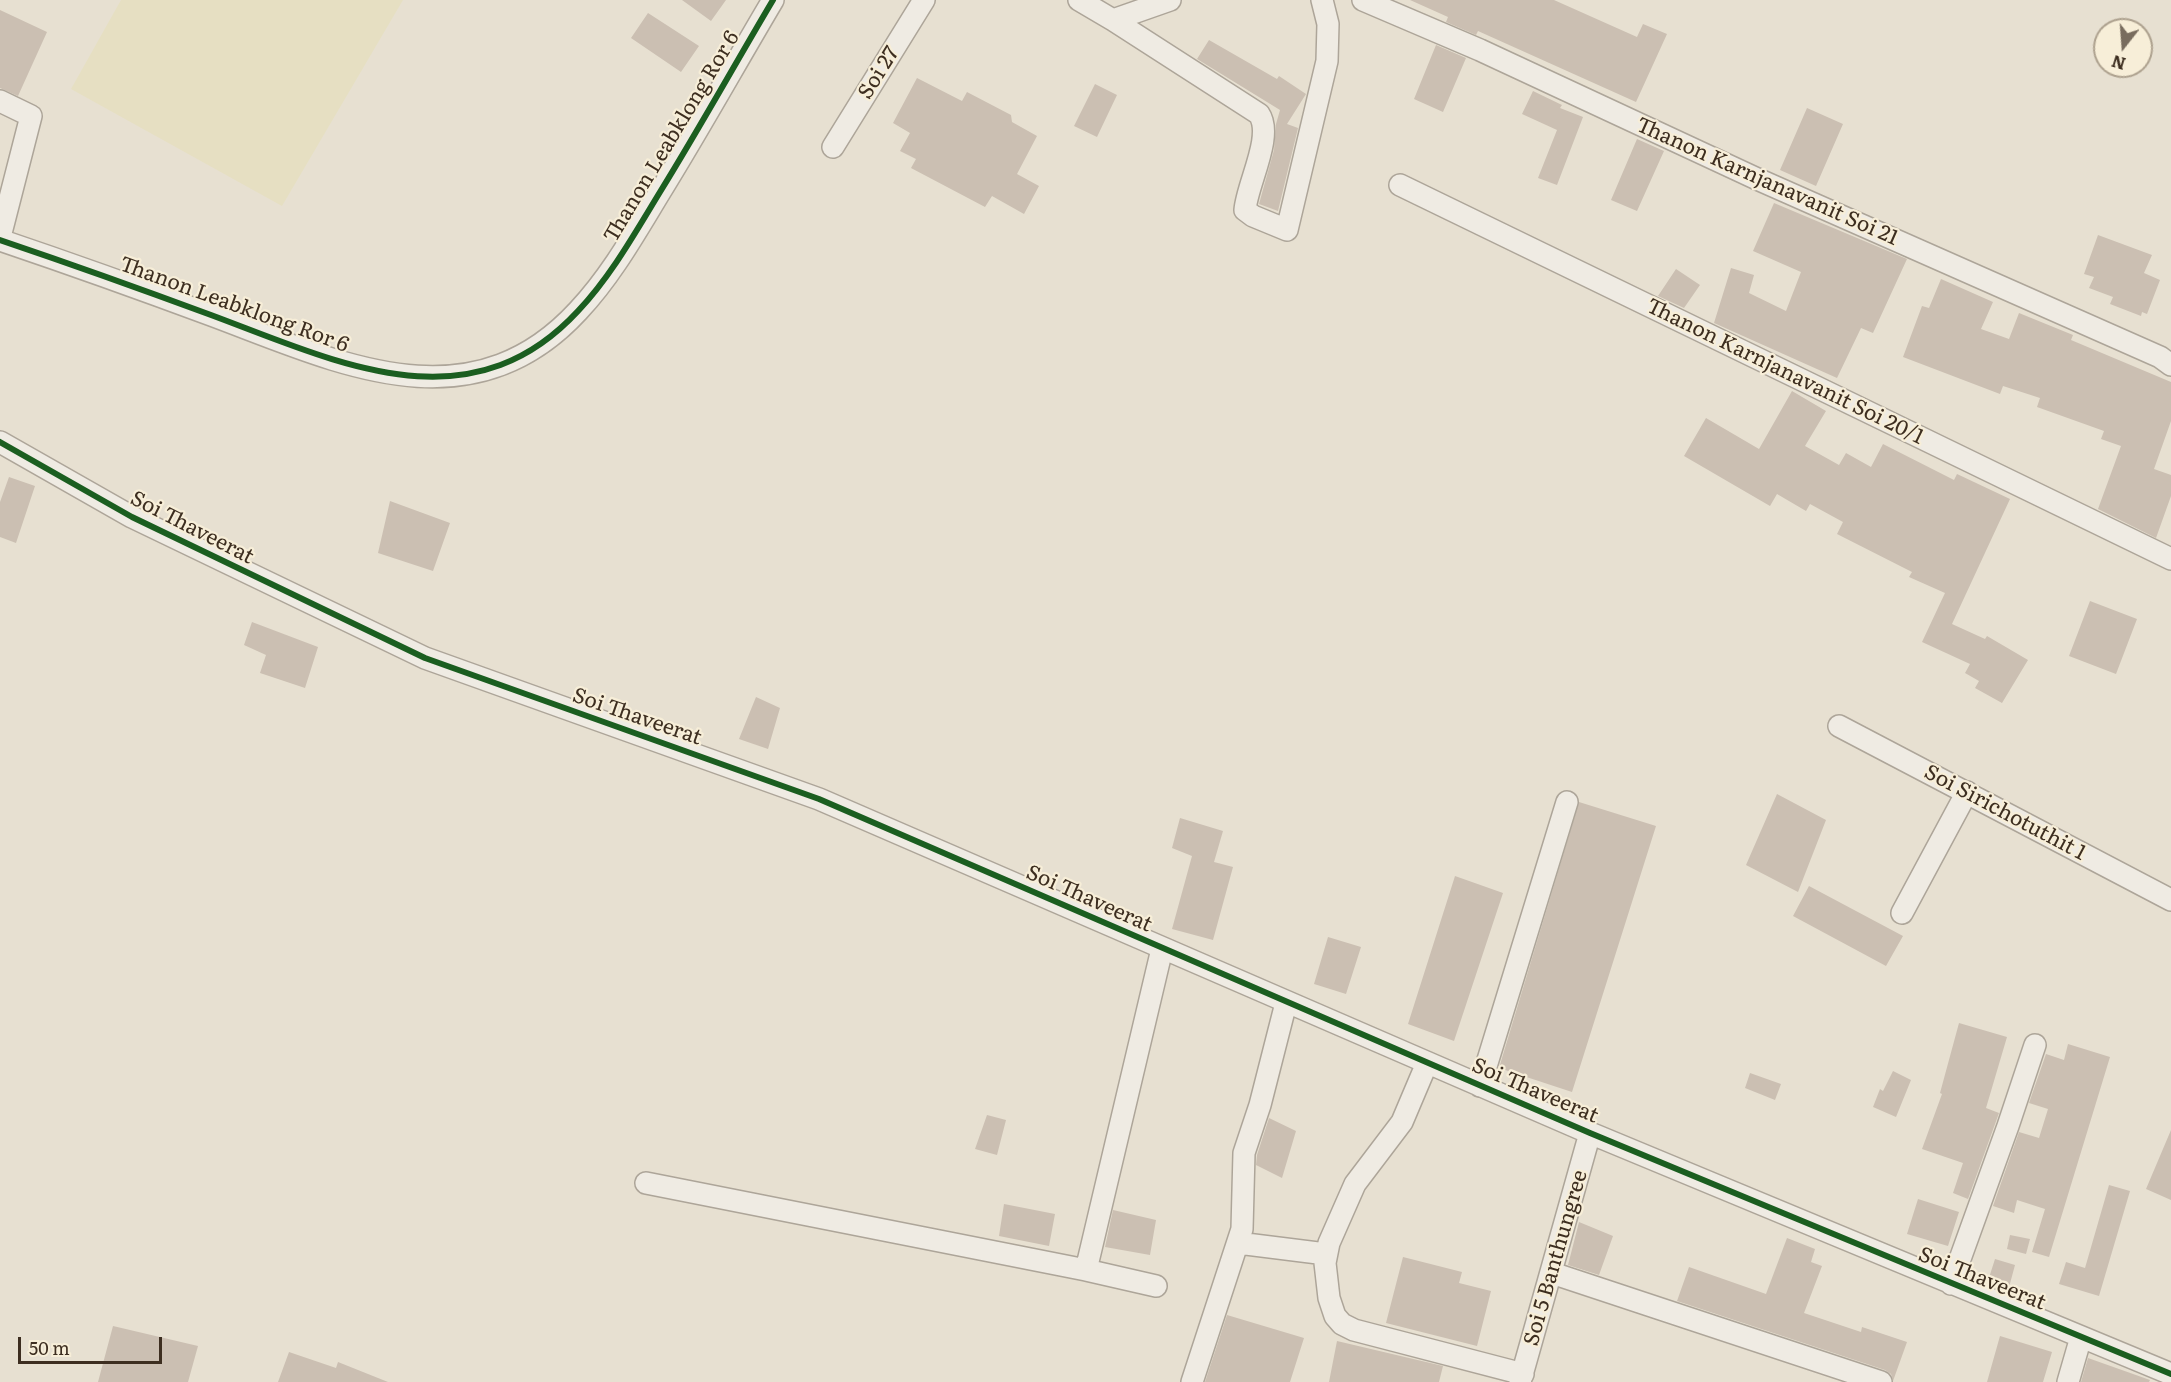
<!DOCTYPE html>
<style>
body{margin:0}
#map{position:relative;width:2171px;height:1382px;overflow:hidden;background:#e7e0d1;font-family:Literata,serif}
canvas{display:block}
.north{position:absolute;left:2093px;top:18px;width:60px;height:60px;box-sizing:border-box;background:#f7eed8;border:2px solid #ada18e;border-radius:50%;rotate:197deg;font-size:16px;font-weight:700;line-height:24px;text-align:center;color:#3d2e20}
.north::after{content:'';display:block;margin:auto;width:21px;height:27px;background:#786c5e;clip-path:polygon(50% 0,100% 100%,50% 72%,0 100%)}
.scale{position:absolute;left:18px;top:1337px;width:144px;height:27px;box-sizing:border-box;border:3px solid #3d2e20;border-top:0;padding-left:8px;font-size:18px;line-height:21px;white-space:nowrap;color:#3d2e20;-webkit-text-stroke:4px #f7eed8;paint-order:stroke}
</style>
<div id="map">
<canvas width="2171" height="1382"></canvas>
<div class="north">N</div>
<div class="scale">50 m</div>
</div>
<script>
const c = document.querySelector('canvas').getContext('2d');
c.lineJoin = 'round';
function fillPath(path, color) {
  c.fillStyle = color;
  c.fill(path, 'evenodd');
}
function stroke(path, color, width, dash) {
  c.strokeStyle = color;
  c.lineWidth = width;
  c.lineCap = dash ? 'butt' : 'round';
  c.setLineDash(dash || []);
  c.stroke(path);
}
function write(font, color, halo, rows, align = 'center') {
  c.font = font + ' Literata,serif';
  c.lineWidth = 4.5;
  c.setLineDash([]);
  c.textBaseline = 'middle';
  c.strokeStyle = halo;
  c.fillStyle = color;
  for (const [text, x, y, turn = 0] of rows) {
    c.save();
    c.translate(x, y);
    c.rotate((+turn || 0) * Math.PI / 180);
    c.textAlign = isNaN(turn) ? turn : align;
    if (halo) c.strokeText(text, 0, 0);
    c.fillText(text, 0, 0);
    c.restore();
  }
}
fillPath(new Path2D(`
 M121,0H403L282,206L71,89Z`), '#e6dfc2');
fillPath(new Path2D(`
 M682,0H726L711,21Z
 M1410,0H1554L1637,37L1643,24L1667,34L1636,102L1478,31L1476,35L1446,22L1448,17Z
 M0,10L47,32L18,96L0,88Z
 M648,13L699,46L681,72L631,38Z
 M1209,40L1277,79L1279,76L1306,94L1287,124L1298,128L1278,211L1259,204L1274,150L1276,124L1280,110L1197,59Z
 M1436,45L1466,58L1443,112L1414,99Z
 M917,78L962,101L967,92L1011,115L1012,122L1037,136L1017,174L1039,186L1024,214L992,196L985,207L911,168L916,159L900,151L910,133L893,123Z
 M1095,84L1117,95L1097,137L1074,126Z
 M1533,91L1562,105L1560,108L1583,117L1557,185L1538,178L1557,130L1522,114Z
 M1807,108L1843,124L1816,186L1780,170Z
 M1637,139L1664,151L1637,211L1611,200Z
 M1774,203L1907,259L1873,333L1861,328L1837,378L1714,323L1731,268L1754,275L1749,293L1786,311L1801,272L1753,251Z
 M2098,235L2152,255L2144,273L2160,280L2147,314L2142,312L2141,316L2110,304L2113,297L2089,288L2094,277L2084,274Z
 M1676,269L1700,285L1684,308L1658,296Z
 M1941,279L1993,302L1981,329L2009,339L2019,313L2073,335L2071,340L2171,382V421L2154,469L2171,475V496L2156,538L2098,509L2121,446L2101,439L2104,431L2037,407L2040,398L2003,386L2000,394L1903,357L1922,306L1929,308Z
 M1792,391L1826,411L1805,446L1839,465L1846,453L1871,467L1883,444L1954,480L1957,474L2010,499L1952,624L1985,639L1987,636L2028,660L2002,703L1975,688L1979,681L1965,673L1970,664L1922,642L1945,593L1909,577L1912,572L1837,534L1843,522L1810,504L1806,511L1777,494L1770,506L1684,456L1706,418L1759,449Z
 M9,477L35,486L16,543L0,537V502Z
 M390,501L450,523L433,571L378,553Z
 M2090,601L2137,619L2116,674L2069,656Z
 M252,622L318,647L305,688L260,673L266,655L244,645Z
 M756,697L780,708L768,749L739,739Z
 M1777,794L1826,820L1798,892L1746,865Z
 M1579,802L1656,826L1572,1092L1499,1068Z
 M1180,818L1223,831L1214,862L1233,867L1213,940L1172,929L1192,856L1172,848Z
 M1455,876L1503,893L1454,1041L1408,1024Z
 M1809,886L1903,936L1886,966L1793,916Z
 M1328,937L1361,947L1346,994L1314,984Z
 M1959,1023L2007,1037L1986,1108L1999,1113L1968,1199L1953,1193L1963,1163L1922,1149L1942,1094L1940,1093Z
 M2068,1044L2110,1057L2049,1257L2032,1252L2045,1209L2017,1200L2014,1213L1993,1206L2019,1132L2039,1138L2048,1109L2029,1103L2046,1054L2064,1060Z
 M1893,1071L1911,1080L1896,1117L1873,1107L1880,1089L1883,1091Z
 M1750,1073L1781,1084L1775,1100L1745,1088Z
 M987,1115L1006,1120L997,1155L975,1149Z
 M1269,1118L1296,1131L1282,1178L1256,1165L1257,1155Z
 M2171,1130V1200L2146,1189Z
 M2109,1185L2130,1191L2099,1296L2059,1284L2066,1262L2085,1268Z
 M1918,1199L1959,1212L1948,1246L1907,1234Z
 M1004,1204L1055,1214L1049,1246L999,1236Z
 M1113,1210L1156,1220L1150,1255L1105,1247Z
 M1579,1222L1613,1236L1599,1275L1568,1265Z
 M2010,1235L2030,1239L2026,1254L2007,1249Z
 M1787,1238L1815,1249L1811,1262L1822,1266L1804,1313L1861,1332L1862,1327L1907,1342L1893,1381L1891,1374L1885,1370L1677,1301L1689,1267L1766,1294Z
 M1403,1257L1462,1272L1459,1283L1491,1291L1477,1346L1386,1323Z
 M1995,1259L2015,1265L2008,1291L1987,1284Z
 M1227,1315L1304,1338L1290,1382H1205Z
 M113,1326L198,1346L188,1382H98Z
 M2000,1336L2052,1352L2043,1382H1987Z
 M1337,1341L1443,1366L1439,1382H1329Z
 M289,1352L336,1368L338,1362L388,1382H278Z
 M2088,1358L2150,1380L2149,1382H2081Z`), '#cbbfb2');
const minor = new Path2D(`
 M1079,0L1113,20L1170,0
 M1363,0L1480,50L1755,178L2160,357L2171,365
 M1113,20L1259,114C1274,136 1247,184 1245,210L1253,216L1287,230L1327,61L1328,24L1322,0
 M0,101L31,116L0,237
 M833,147L924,0
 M1400,185L2171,559
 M0,240C71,264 141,289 211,315C335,361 469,429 578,311C611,276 635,233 660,192C699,129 735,64 773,0
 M0,442L132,517L425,658L819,799L1590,1133L2171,1374
 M1839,726L2171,900
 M1902,913L1967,792
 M1427,1063L1402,1122L1355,1184L1329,1243L1325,1263L1329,1298L1335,1316L1342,1324L1354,1330L1523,1374
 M1480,1086L1567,802
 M646,1183L1086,1270L1156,1286
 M1238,1243L1326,1254
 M1086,1270L1162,949
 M1552,1273L1881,1382
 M1951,1284L2008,1126L2035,1045
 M1192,1382L1242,1229L1244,1153L1260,1105L1286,1003
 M1520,1382L1590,1133
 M2068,1382L2081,1337`);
stroke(minor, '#ada599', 24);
stroke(minor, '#efebe3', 21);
stroke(new Path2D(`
 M0,240C71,264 141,289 211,315C335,361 469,429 578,311C611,276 635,233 660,192C699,129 735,64 773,0
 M0,442L132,517L425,658L819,799L1590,1133L2171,1374`), '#1b5e20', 6);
write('21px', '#3d2e20', '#f7eed8', [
 ["Soi 27",879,73,-58],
 ["Thanon Leabklong Ror 6",672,137,-59],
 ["Thanon Karnjanavanit Soi 21",1767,182,24],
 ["Thanon Leabklong Ror 6",234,305,20],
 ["Thanon Karnjanavanit Soi 20/1",1785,372,26],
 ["Soi Thaveerat",192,528,27],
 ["Soi Thaveerat",637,717,19],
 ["Soi Sirichotuthit 1",2005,813,28],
 ["Soi Thaveerat",1089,899,24],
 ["Soi Thaveerat",1535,1091,23],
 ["Soi 5 Banthungree",1556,1258,-74],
 ["Soi Thaveerat",1982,1279,22]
]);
</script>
